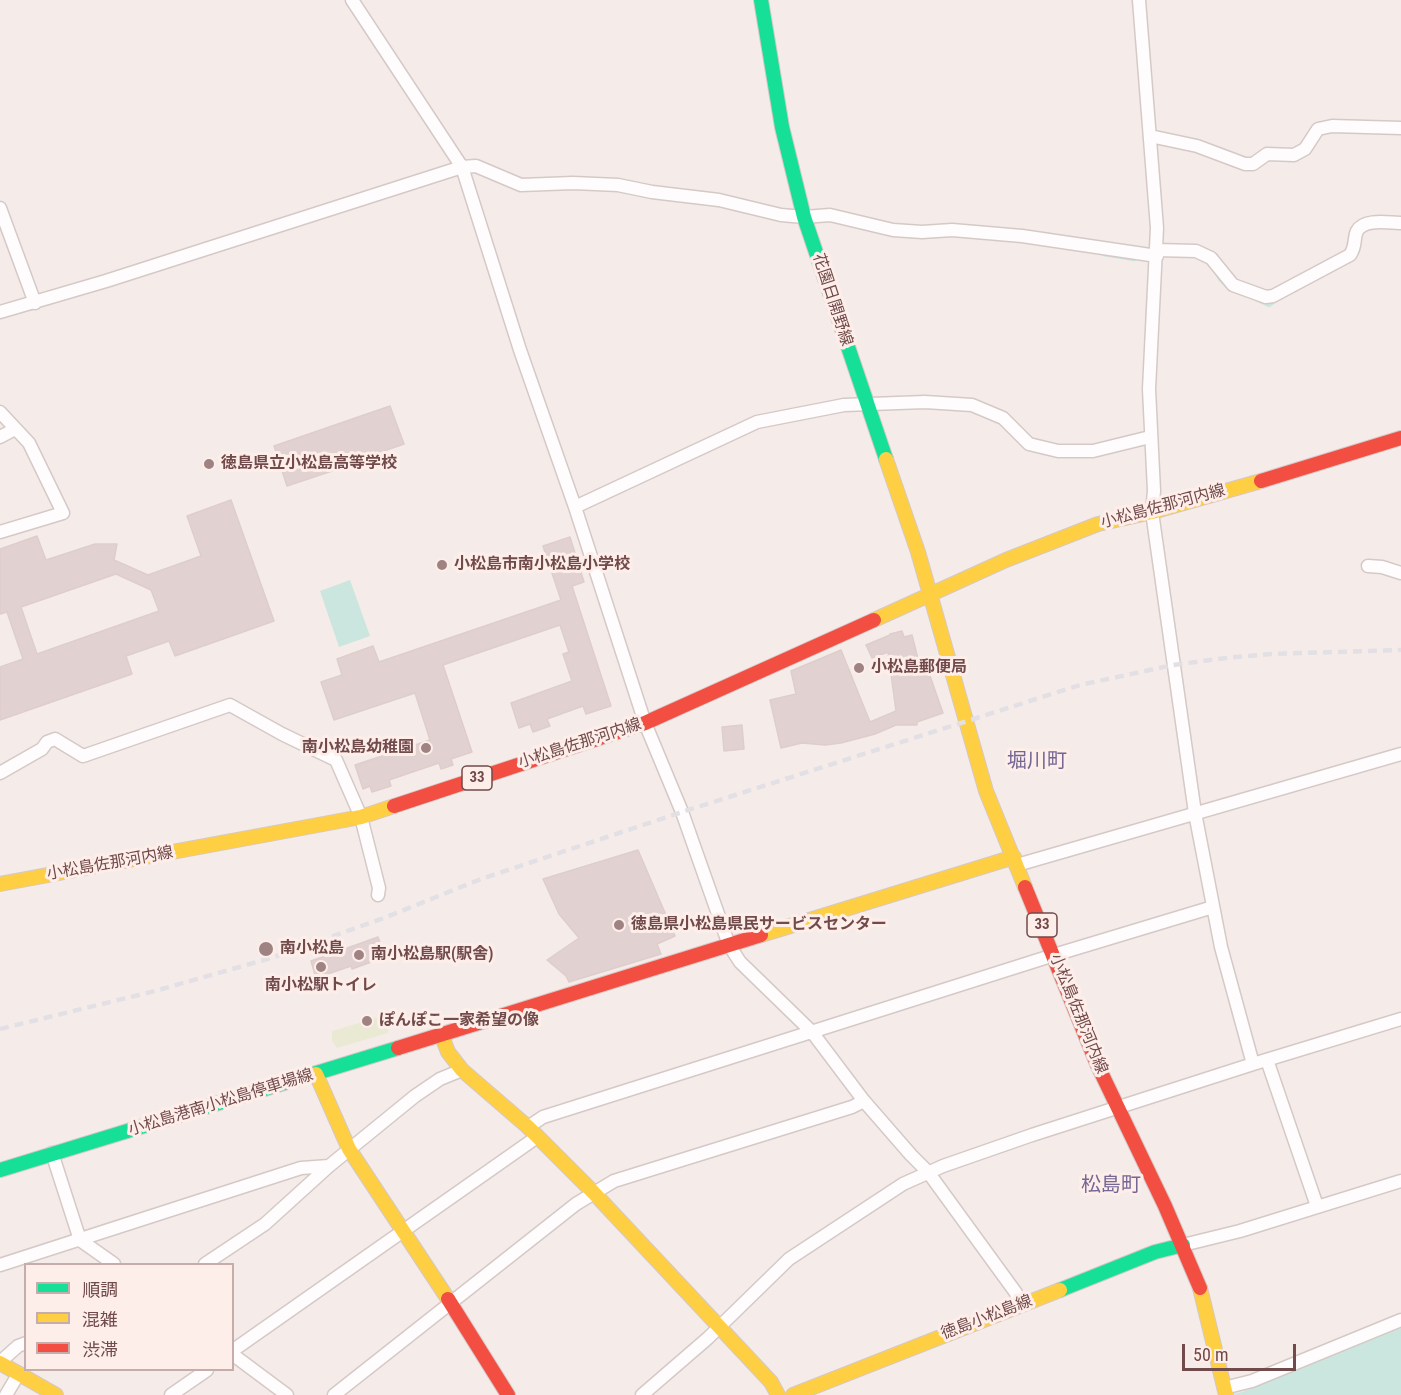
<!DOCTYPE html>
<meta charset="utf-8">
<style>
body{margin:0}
#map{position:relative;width:1401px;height:1395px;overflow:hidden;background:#f5ece9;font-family:"Roboto Condensed","Noto Sans JP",sans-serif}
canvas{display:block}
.legend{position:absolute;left:24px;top:1263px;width:210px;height:108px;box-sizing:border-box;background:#feeee9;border:2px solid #c6acaa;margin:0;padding:8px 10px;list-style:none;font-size:18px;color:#714a4b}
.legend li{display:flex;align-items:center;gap:12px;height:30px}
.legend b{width:30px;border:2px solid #c6acaa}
.scale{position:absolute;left:1182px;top:1344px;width:114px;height:27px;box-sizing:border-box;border:3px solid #714a4b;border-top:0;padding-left:8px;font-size:18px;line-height:21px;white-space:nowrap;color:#714a4b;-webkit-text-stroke:4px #feeee9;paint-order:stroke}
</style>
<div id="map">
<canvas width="1401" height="1395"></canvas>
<ul class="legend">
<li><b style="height:8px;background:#16e098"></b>順調</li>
<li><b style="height:8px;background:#ffcf43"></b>混雑</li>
<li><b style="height:8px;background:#f24e42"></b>渋滞</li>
</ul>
<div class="scale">50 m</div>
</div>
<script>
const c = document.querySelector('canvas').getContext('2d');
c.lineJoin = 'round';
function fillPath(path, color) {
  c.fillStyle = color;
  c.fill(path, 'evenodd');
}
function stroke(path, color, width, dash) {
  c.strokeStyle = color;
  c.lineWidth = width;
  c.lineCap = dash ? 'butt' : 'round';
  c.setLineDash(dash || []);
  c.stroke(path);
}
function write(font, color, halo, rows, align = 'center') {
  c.font = font + ' "Roboto Condensed","Noto Sans JP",sans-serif';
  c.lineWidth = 6;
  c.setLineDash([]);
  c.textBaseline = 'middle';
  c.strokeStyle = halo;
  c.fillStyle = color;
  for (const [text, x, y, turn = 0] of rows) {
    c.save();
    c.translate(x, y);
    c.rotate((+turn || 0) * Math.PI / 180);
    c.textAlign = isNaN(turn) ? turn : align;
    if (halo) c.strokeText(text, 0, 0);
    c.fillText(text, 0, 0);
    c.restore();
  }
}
fillPath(new Path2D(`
 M383,1016L389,1023L388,1033L337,1048L332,1041V1031Z`), '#e9e9d4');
fillPath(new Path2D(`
 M350,580L370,636L339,647L320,591Z
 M1401,1327V1395H1229L1242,1392Z`), '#cbe6de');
stroke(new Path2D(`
 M1104,254L1134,259
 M1216,271L1220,279L1229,288
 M1256,299L1269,305L1277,299`), '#cbe6de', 4.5);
const building = new Path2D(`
 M390,406L404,444L355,461L356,463L287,486L274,446Z
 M231,500L274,621L175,656L169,641L126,656L132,674L0,720V667L23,659L7,612L0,614V549L37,536L46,560L95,544H117L114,560L148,575L201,556L187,516ZM116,574L151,590L159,611L37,654L21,607Z
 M570,537L584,582L572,586L611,706L586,714L583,706L547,719L550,726L533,732L530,724L519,728L511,703L572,681L563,654L569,652L560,625L443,665L472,752L451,759L453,765L441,769L439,763L389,780L391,786L372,792L370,786L363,789L355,765L430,740L415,693L334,720L321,682L342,675L337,659L373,646L379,662L561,600L543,546Z
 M902,631L904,637L912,635L918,659H935V673H929L943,713L917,722V725H896L875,734L841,743L825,745L802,743L781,748L770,700L796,694L791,671L841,650L870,722L896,711L888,652L872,658L866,645L890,635V634Z
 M742,725L744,749L724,751L722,727Z
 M638,850L675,936L657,944L661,954L569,982L566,976L547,960L579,938L559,914L543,879Z
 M378,937L385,957L352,969L351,966L316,978L311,961Z`);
fillPath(building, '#e1d2d1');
stroke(building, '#decdcb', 1.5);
const street = new Path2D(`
 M352,0L462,167L520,350L575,507L645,723L682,812L729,945L740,962L812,1032L864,1101L911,1155L928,1172L1016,1293L1020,1305
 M1150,136L1197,146L1245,164H1253L1267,154L1294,155L1305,149L1318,129L1332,126L1401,128
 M0,208L35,303
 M1157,250L1196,251L1211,258L1233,285L1266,297L1273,296L1350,255C1357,245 1353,239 1357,231C1364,218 1389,223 1401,223
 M0,312L106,281L462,167L476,166L521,185L573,183L618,185L652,192L719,200L781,215L804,217L830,215L893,230L922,232L952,230L1022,236L1157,256
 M0,412L29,443L63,513L0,532
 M0,437L15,429
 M575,507L757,422L844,405L925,402L972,405L1003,418L1029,444L1058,451H1093L1150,437
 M1368,566L1382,567L1401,573
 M0,773L42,749L47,742L55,739L83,756L230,705L282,734L336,760L361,817L379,888L378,895
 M1017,865L1401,754
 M1267,1060L1317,1206
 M1253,1064L1401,1019
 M528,1127L543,1117L1054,955L1213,907
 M52,1153L80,1240L114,1264
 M1183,1245L1240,1231L1401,1181
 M205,1264L265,1224L329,1166L415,1096L440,1079L462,1070
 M0,1265L301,1168L329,1166
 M232,1351L537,1137
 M232,1354L287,1395
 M0,1362L18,1346L26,1343
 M1224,1388L1252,1381L1401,1320
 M6,1395L19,1373
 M171,1395L207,1370
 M334,1395L576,1204L614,1181L852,1107L864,1101
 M642,1395L708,1338L789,1259L903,1184L943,1166L1032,1135L1253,1064L1221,947L1195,813L1152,512L1154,491L1149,389L1157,228L1139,0`);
const fast = new Path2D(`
 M761,0L782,127L804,217L886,459
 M0,1170L398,1048
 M1060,1290L1155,1252L1183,1245`);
const slow = new Path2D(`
 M886,459L918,552L930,594
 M930,594L986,791L1025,887
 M874,620L1006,560L1098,524L1152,512L1261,481
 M0,884L361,817L394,806
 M761,935L1014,857
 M441,1034L448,1052L462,1070L528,1127L593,1192L771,1382L778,1395
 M316,1074L349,1149L448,1299
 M1200,1288L1226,1395
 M0,1363L56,1395
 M793,1395L1060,1290`);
const jam = new Path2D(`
 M1261,481L1401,438
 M394,806L645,723L874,620
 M1025,887L1097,1064L1165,1206L1200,1288
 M398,1048L761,935
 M448,1299L508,1395`);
stroke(street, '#d5c9c7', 15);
stroke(fast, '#d5c8c7', 16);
stroke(slow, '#d5c8c7', 16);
stroke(jam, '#d5c8c7', 16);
stroke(street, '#fefcfc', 12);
stroke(fast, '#16e098', 14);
stroke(slow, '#ffcf43', 14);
stroke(jam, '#f24e42', 14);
stroke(new Path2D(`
 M0,1029L155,991L271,958L384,918L481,879L682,812L1080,685L1173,665L1226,658L1270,654L1401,650`), '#e2e0e4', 4.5, [9, 6]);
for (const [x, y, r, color] of [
 [209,464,6,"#9f8382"],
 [442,565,6,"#9f8382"],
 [859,668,6,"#9f8382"],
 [426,748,6,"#9f8382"],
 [619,925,6,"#9f8382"],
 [266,949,8,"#9f8382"],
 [359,955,6,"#9f8382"],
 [321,967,6,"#9f8382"],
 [367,1021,6,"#9f8382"]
]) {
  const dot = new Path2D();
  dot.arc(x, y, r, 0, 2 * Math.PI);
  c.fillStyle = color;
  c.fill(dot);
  stroke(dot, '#feeee9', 2);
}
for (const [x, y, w] of [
 [477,778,30],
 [1042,925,30]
]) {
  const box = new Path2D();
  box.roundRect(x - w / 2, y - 12, w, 24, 4.5);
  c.fillStyle = '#feeee9';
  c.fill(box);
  stroke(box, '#714a4b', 1.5);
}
write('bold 15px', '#714a4b', null, [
 ["33",477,778],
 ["33",1042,925]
]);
write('16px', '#714a4b', '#feeee9', [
 ["花園日開野線",832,300,72],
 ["小松島佐那河内線",1163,507,-15],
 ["小松島佐那河内線",580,744,-18],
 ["小松島佐那河内線",110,864,-10],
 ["小松島佐那河内線",1078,1014,68],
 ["小松島港南小松島停車場線",221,1103,-17],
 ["徳島小松島線",987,1318,-21]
]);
write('bold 16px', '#714a4b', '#feeee9', [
 ["徳島県立小松島高等学校",221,464],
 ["小松島市南小松島小学校",454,565],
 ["小松島郵便局",871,668],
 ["南小松島幼稚園",414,748,"right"],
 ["徳島県小松島県民サービスセンター",631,925],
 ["南小松島",280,949],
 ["南小松島駅(駅舎)",371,955],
 ["南小松駅トイレ",321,986,"center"],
 ["ぽんぽこ一家希望の像",379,1021]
], 'left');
write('20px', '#746695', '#feeee9', [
 ["堀川町",1037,762],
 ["松島町",1111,1186]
]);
</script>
